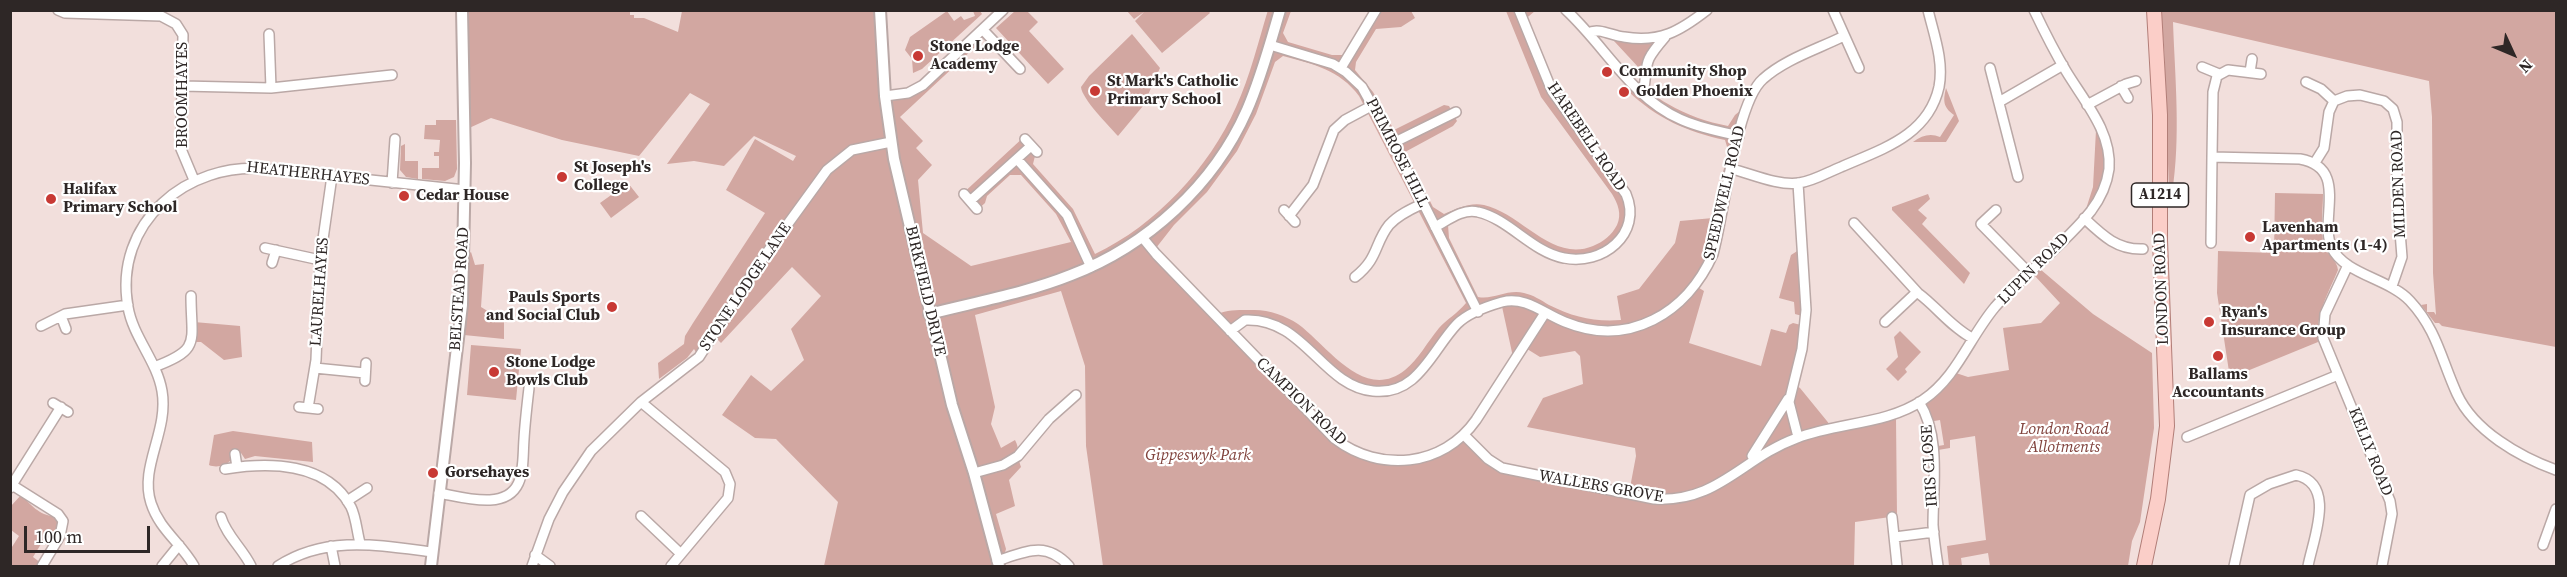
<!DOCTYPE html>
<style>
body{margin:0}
#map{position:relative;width:2567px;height:577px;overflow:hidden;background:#f2dfdc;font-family:"Source Serif 4",serif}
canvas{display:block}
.frame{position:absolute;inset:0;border:12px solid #2e2726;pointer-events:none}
.north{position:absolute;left:2483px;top:24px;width:60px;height:60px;-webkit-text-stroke:4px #fff;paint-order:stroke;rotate:134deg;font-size:16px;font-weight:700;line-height:24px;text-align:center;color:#2e2726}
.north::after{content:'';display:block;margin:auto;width:21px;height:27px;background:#2e2726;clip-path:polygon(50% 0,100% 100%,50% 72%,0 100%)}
.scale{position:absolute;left:24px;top:526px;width:126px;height:27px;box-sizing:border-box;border:3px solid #2e2726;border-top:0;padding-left:8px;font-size:18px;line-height:21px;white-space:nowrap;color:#2e2726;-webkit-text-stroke:4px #fff;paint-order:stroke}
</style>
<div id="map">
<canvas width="2567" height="577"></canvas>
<div class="frame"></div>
<div class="north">N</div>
<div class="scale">100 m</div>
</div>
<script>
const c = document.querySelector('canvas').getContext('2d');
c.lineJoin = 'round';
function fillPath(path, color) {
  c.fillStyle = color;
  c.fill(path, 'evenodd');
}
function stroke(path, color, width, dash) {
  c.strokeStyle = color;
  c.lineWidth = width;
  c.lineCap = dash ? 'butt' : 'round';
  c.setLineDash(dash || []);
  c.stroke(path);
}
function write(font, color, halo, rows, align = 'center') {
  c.font = font + ' "Source Serif 4",serif';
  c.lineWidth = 4.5;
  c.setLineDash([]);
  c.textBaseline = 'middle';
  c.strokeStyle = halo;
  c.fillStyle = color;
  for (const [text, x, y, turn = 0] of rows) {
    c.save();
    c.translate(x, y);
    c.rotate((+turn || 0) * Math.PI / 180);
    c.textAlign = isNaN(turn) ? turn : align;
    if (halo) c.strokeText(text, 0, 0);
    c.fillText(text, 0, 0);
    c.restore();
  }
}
fillPath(new Path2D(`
 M1208,10L1210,13L1162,53L1135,21L1144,12L1134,19L1127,11Z
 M1268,10L1291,11L1283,33L1288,42L1332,55H1345L1371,11H1411L1415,18L1401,27L1376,29L1356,62L1355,70L1373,92L1394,130L1444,105L1449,106L1457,121L1453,126L1405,152L1433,207L1444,214C1457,209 1469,202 1484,205C1521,213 1552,263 1593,246C1603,242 1612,235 1617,225C1622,214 1618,204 1612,194L1541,97L1506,11H1535L1523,21L1547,82L1622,187L1630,215L1615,245L1572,259L1470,211L1448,225L1449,238L1478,297C1494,300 1507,289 1524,293C1533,295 1541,300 1549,305C1573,317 1594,322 1621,320L1617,296L1639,289L1675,243L1680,221L1713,218L1728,150L1725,140C1687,132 1656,118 1628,91L1634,85C1647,90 1656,97 1668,104C1687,115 1707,122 1728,126L1735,115L1746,106L1716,245L1696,286L1704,291L1689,343L1761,366L1771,329L1786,333L1789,325L1793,323L1805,326L1793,384L1800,388L1831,426L1815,432L1812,438L1896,419L1897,516L1855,522L1854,566H1103L1086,446L1085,366L1061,291L975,315L995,407L991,424L1001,448L1015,440C1020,449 1017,457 1021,467L1009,480L1015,506L996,514L1006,549L1001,566H824L838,502L776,439L755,438L722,415L751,375L771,391L804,360L791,329L821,296L792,267L721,343L713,335L699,357L694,349L687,358L659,379L658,363L684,344L685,336L693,323L765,213L726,190L755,139L793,161L796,156L754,136L724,166L694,161L667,164L710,104L690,93L639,156L562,140L491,118L467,129L466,11H630V15H634V18H644L678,32L682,11H880L885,96L908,93L983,30L988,35L900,117L923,141L916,148L932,165L918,180L923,233L971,266L1071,242L1056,214L1021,175H1010L987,196L985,203L975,212L960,196L1026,135L1041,151L1035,156L1033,164L1073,209L1095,254C1156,225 1209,168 1236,107C1250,76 1258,43 1268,10ZM1283,56C1313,64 1340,70 1359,96L1466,303C1458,313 1447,319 1439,328C1428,341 1418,360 1405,370C1364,403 1327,345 1298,324C1285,315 1267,309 1251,310C1240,310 1224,309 1215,316L1156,248L1174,225L1207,192L1237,151L1256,114L1275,62ZM1501,302L1513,357L1524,347L1540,357L1575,351L1580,356L1583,384L1543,398L1527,427L1635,448L1636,456L1629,493L1497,466L1464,435L1411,461L1355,452L1303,407L1230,331L1256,321L1295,337L1359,388L1403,386L1467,317Z
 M947,11L954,21L961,16L964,20L975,16L973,11H980L982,14L922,69L913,73L912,59L905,50L910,37Z
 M1015,11H1027L1038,22L1029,31L1064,69L1048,84L996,28Z
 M2154,11H2556V347L2442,326L2439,323H2435L2421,305L2427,304V312H2434L2436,315L2433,273L2432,117L2429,81L2173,22C2175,79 2181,136 2172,194L2169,193L2164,46L2161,19Z
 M1132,34L1160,68L1143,106L1118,136C1109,126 1082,99 1081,87L1089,76Z
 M1615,38L1656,41L1640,69L1614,41Z
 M1946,88L1959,121L1946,142H1913C1922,135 1931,133 1940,137L1954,115C1943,107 1943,101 1946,88Z
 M436,120H456L457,169L454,177L445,181L422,179V168H439V156H434V152H439L440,140L424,139L425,125H436Z
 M2096,130C2108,153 2109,191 2086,209L2093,187Z
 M405,144V161H418V179L406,177L400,170L401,146Z
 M628,183L639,197L611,218L600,203Z
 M2275,193L2323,194C2323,210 2320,229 2324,244C2327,254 2337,260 2338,270C2328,294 2315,315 2318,342L2230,378L2217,293L2218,251L2274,253Z
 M1928,194L1930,199L1918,210L1927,218L1922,224L1970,273L1964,284L1892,210V207Z
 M1802,248L1806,317L1795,314L1794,302L1779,298L1791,255Z
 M471,252L475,265L484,264L481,307L504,321V339L464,335L467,255Z
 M2040,269L2093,314L2152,353L2154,428L2140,522L2132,541L2128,566H1990L1988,553L1961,558L1962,566H1949L1947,546L1986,540L1975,436L1950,440V448L1932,451V447L1944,445L1940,420L1928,422L1924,399L1953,372L1968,377L2009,370L2003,328L2041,323L2060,303L2034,275Z
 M194,322L240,326L242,357L224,360L201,342H195Z
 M1900,331L1921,352L1905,369L1907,372L1898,381L1886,369L1898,357L1894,337Z
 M471,345L521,349L516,400L467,395Z
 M233,431L312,442L313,462L255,456L245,459L241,453L230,455V461C225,466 216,468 209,465L214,435Z
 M21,495C30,504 40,516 54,516L59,523L54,541L46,536L33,557L41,563L38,566H11L10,550L19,536L11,530V506Z`), '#d2a7a1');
const minor = new Path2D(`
 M58,10L65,13L161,16L176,24L183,35L181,139V149L194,180
 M1566,10C1605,46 1631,97 1680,119C1699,128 1719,131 1739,136
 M1833,10L1859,68
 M983,30L1020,69
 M1588,33C1599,27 1612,36 1624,37C1660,43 1680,31 1707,10
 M269,34L271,88
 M1270,45L1333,64L1346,72L1362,87L1393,143L1478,312
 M2202,67L2219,74
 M1341,68L1376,10
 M1990,68L2018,177
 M2250,72L2252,59
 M2261,74L2228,70L2217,76L2213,92L2212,157L2300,159C2350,168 2318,220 2332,248C2344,274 2390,279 2410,301C2437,330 2441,359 2457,394C2474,431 2520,457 2556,470
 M2306,82L2321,89L2334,101
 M182,86L271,88L392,75
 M2121,86L2128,98
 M1643,94C1649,61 1641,65 1665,37
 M885,96L908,93L923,85L1003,10
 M1999,102L2063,65
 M2087,105L2126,84L2136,81
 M1025,139L1037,152
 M1393,143L1456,112
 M1017,159L1067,215L1091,267
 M2314,164L2324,148L2329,112L2334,101L2347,96L2360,95L2384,101L2393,109L2397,122V194L2402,257L2392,286
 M1732,169C1752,174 1778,186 1799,183C1814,181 1828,172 1841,167C1882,149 1928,136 1939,87C1944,61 1934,35 1928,10
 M392,183L395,139
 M964,194L977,209
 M970,201L1031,146
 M1284,210L1295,222
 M1996,210L1981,224L2029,273
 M1289,216L1313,185L1334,130L1345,120L1373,105
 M2084,218C2102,235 2117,250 2143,249
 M1854,223L1918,293C1937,307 1951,327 1972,338
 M1435,227C1448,220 1463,208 1478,212C1509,219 1532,252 1564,258C1602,266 1643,234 1626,194L1552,91L1519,10
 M1142,237L1156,254L1335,439C1380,473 1443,467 1476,420L1545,313
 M2211,243L2212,157
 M265,248L320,260
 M272,263L276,250
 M2348,265L2325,314L2323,338L2390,501L2392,514L2382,566
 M1355,277C1379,258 1374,244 1389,225C1398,215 1411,209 1422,204
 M61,316L66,329
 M1885,322L1917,292
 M41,326L65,314L128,305
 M1230,331L1245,320C1304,317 1322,386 1373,391C1418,396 1432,350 1457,324C1467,314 1488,306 1502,302C1526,296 1544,314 1565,322C1629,348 1687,313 1713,254C1724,215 1736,102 1763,79C1785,59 1818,49 1844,36
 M154,367C202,349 191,342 191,296
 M315,368L365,373
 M365,381L366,363
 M641,402L725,472L730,484L728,498L671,566
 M1919,402C1941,436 1933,486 1933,525C1934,539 1936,553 1938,566
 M53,403L68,412
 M299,407L318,409
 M308,408L316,360L320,260L332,176
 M1464,435L1488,459L1502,468L1654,499C1718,503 1742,458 1797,438C1838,422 1886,425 1923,400C1957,377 1969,338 1995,307C2025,273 2063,246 2091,211C2100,199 2107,184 2109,169C2112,132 2084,101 2066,71C2054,51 2044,31 2034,10
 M1798,437L1789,402L1802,349L1806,310L1798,183
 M2187,437L2338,375
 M235,454L237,467
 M1752,456L1788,399
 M225,469C269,462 327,462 351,507C356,517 357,532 360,543
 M974,473L1003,465L1018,456L1049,419L1076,395
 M12,485L58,514L63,521L60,536L42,566
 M10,488L61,407
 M439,493C455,496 473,501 490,500C527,498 522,465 524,439C525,422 527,405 529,388
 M347,501L367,488
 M641,516L681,554
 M221,517C226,535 243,549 251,566
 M1892,517L1897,565
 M1895,537L1934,532
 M2543,545L2556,509
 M331,546L335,566
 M535,555L550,566
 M997,561C1027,551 1046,541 1069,566
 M162,566L179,545
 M194,566C181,543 159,529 151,503C139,467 169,431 162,391C157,361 133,337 128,307C113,223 187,161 267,169L465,190
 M278,566C326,535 378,545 432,552
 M532,566L549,519L563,492L591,451L641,402L699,357L758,265L827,170L852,150L891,142
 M2234,566L2250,495L2269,484L2296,475C2337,484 2313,539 2308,566`);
const tertiary = new Path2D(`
 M880,10L885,96L894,159L952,405L974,473L999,566
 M929,314C976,302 1026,293 1071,275C1147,246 1214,185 1247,110C1261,78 1270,44 1280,10
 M431,566L462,305L465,163L462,10`);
const primary = new Path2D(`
 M2144,566L2158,499L2167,426L2160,240V115L2154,10`);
stroke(minor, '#baa8a6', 12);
stroke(tertiary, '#baa8a6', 14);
stroke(primary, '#b27e78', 16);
stroke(minor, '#fff', 9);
stroke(tertiary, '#fff', 10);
stroke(primary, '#fbcec8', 14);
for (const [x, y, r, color] of [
 [918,56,6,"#c83934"],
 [1607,72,6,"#c83934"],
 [1095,91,6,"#c83934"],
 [1624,92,6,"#c83934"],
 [562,177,6,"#c83934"],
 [404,196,6,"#c83934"],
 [51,199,6,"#c83934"],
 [2250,237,6,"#c83934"],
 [612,307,6,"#c83934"],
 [2209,322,6,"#c83934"],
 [2218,356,6,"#c83934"],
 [494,372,6,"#c83934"],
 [433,473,6,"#c83934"]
]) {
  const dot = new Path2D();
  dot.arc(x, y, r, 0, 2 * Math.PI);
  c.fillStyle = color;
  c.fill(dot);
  stroke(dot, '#fff', 2);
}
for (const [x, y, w] of [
 [2160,195,57]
]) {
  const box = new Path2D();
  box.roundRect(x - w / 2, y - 12, w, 24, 4.5);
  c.fillStyle = '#fff';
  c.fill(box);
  stroke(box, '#2e2726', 1.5);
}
write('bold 15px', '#2e2726', null, [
 ["A1214",2160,195]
]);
write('bold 16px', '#2e2726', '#fff', [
 ["Stone Lodge",930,47],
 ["Academy",930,65],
 ["Community Shop",1619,72],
 ["St Mark's Catholic",1107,82],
 ["Primary School",1107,100],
 ["Golden Phoenix",1636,92],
 ["St Joseph's",574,168],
 ["College",574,186],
 ["Halifax",63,190],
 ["Primary School",63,208],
 ["Cedar House",416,196],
 ["Lavenham",2262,228],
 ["Apartments (1-4)",2262,246],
 ["Pauls Sports",600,298,"right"],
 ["and Social Club",600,316,"right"],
 ["Ryan's",2221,313],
 ["Insurance Group",2221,331],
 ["Stone Lodge",506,363],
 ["Bowls Club",506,381],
 ["Ballams",2218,375,"center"],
 ["Accountants",2218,393,"center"],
 ["Gorsehayes",445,473]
], 'left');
write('16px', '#2e2726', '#fff', [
 ["BROOMHAYES",183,95,-90],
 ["HAREBELL ROAD",1586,137,56],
 ["PRIMROSE HILL",1397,153,63],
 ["HEATHERHAYES",308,174,6],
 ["MILDEN ROAD",2399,184,-92],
 ["SPEEDWELL ROAD",1725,193,-77],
 ["LUPIN ROAD",2034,269,-45],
 ["STONE LODGE LANE",746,287,-56],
 ["BELSTEAD ROAD",460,289,-86],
 ["LONDON ROAD",2162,289,-92],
 ["BIRKFIELD DRIVE",925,291,77],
 ["LAURELHAYES",320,292,-86],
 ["CAMPION ROAD",1301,402,44],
 ["KELLY ROAD",2370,452,68],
 ["IRIS CLOSE",1930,466,-94],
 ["WALLERS GROVE",1601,487,10]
]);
write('italic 16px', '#80423c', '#fff', [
 ["London Road",2064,430],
 ["Allotments",2064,448],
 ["Gippeswyk Park",1198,456]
]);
</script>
